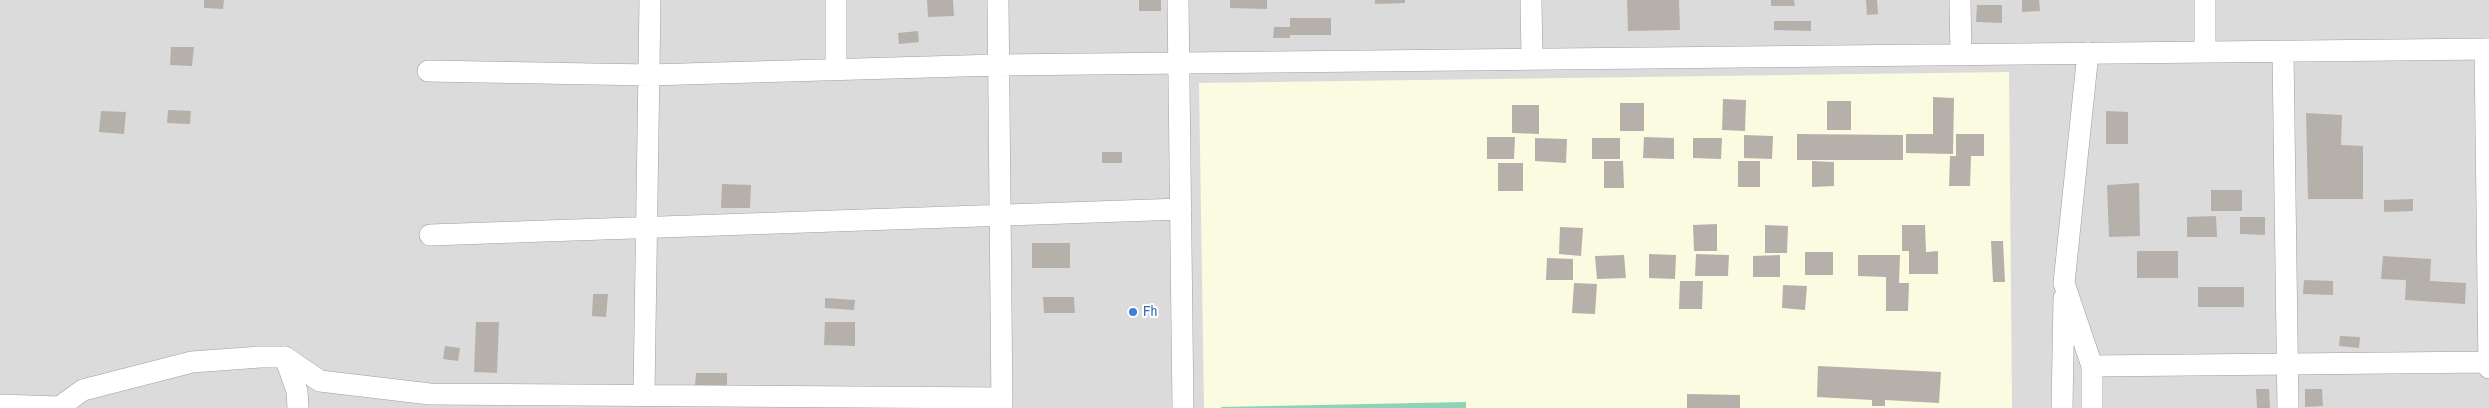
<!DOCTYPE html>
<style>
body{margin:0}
canvas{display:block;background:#eeebe5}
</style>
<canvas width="2489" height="408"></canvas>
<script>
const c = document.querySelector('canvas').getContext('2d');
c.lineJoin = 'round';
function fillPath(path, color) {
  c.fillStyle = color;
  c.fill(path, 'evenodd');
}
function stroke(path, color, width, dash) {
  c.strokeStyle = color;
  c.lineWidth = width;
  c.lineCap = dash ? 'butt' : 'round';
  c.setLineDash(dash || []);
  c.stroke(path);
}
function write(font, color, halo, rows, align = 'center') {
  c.font = font + ' "Archivo Narrow",sans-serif';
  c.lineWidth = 4;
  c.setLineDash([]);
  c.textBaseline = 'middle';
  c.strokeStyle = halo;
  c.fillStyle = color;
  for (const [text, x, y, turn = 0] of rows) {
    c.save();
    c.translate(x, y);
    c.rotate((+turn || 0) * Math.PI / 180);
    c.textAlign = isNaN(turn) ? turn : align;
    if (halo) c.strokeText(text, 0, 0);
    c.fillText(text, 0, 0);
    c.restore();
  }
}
fillPath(new Path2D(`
 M0,0H2489V408H0Z`), '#dcdbdb');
fillPath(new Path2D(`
 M2009,72L2012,408H1204L1199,83Z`), '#fbfbe1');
fillPath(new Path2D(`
 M1466,402V408H1221V407Z`), '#8cd3b8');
fillPath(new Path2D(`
 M204,0H224L223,9L204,8Z
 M927,0H953L954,16L928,17Z
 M1139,0H1161V11H1139Z
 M1230,0H1267V9L1230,8Z
 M1375,0H1405V3L1375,4Z
 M1627,0H1679L1680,30L1628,31Z
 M1771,0H1794L1795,6H1771Z
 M1866,0H1877L1878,14L1867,15Z
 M2022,0H2039L2040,11L2022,12Z
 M1977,5H2002V23L1976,22Z
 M1290,18H1331V35H1290V38H1273L1274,27H1290Z
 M1774,21H1811V31L1774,30Z
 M918,31L919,42L899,44L898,33Z
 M171,47H194L192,66L170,65Z
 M1933,97L1954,98L1953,154L1906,153V134H1933Z
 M1723,99L1746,100L1745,131L1722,130Z
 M1827,101H1851V130H1827Z
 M1620,103H1644V131H1620Z
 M1512,105H1539V134L1512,133Z
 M168,110L191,111L190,124L167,123Z
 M101,111L126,112L124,134L99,132Z
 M2106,111L2128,112V144H2106Z
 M2306,113L2342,115L2341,145L2363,146V199H2308Z
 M1797,134L1903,135V160H1797Z
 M1956,134H1984V156H1971L1970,186H1949L1950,156H1956Z
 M1744,135L1773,136L1772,159L1744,158Z
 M1487,137H1515L1514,159H1487Z
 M1644,137L1674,138V159L1643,158Z
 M1535,138L1567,139L1566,163L1535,161Z
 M1592,138H1620V159H1592Z
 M1693,138H1722L1721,159L1693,158Z
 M1102,152H1122V163H1102Z
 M1604,161H1623L1624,188H1604Z
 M1738,161H1760V187H1738Z
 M1812,161L1834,162V186L1812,187Z
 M1498,163H1523V191H1498Z
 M2139,183L2140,236L2109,237L2107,185Z
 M722,184L751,185L750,208H721Z
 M2211,190H2242V211H2211Z
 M2413,199V211L2384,212V200Z
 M2216,216L2217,237H2187V217Z
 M2240,217H2265V235L2240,234Z
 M1717,224V251H1694L1693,225Z
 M1765,225L1788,226L1787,253H1765Z
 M1902,225H1925L1926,252L1938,251V274H1909V251H1902Z
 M1560,227L1583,228L1581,256L1559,254Z
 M1991,241H2003L2005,282H1993Z
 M1032,243H1070V268H1032Z
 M2137,251H2178V278H2137Z
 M1805,252H1833V275H1805Z
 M1649,254L1676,255L1675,279L1649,278Z
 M1696,254L1729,255L1728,276H1695Z
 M1624,255L1626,278L1597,279L1595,256Z
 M1780,255V277H1753V256Z
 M1858,255H1900L1899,283H1909L1908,311H1886V277L1858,276Z
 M2383,256L2431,259L2430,281L2466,283L2465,304L2405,300L2406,280L2381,279Z
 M1547,258L1573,259V280H1546Z
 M2304,280L2333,281V295L2303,294Z
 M1680,281H1703L1702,309H1679Z
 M1574,283L1597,284L1595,314L1572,313Z
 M1783,285L1807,286L1805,310L1782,308Z
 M2198,287H2244V307H2198Z
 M593,294H608L606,317L592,316Z
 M1043,297H1074L1075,313H1044Z
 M825,298L855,300L854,310L825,308Z
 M476,322H499L497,373L474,372Z
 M825,322H855V346L824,345Z
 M2340,336L2360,337L2359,348L2339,346Z
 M445,346L460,348L458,361L443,359Z
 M1818,366L1941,372L1939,403L1885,400V406H1872V400L1817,397Z
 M696,373H727V386H695Z
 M2256,389H2269L2270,408H2257Z
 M2305,389H2322L2323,406L2305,407Z
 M1687,394L1740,395V408H1687Z`), '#b6b0ab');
const minor = new Path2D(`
 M836,0V70
 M998,0L1002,408
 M1178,0L1183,408
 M1531,0L1532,59
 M1960,0L1961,55
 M2205,0V52
 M2485,49L2489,368
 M2283,51L2288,408
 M2088,53L2064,283L2092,366V408
 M428,71L649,75L997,65L2489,49
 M430,235L1181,209
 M285,357L297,391L298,408
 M2092,366L2489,362
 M644,395L650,0
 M0,405L59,407
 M58,408L83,390L192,362L260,357H285L320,381L430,394L1001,398
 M2062,408L2064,298`);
stroke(minor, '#9f9f9f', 22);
stroke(minor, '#fff', 21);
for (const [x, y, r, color] of [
 [1133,312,5,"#3f7fe0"]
]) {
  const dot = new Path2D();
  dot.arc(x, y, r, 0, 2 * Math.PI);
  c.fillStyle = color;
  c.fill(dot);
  stroke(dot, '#fff', 2);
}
write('15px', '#366cbe', '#fff', [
 ["Fh",1143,312]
], 'left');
</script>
